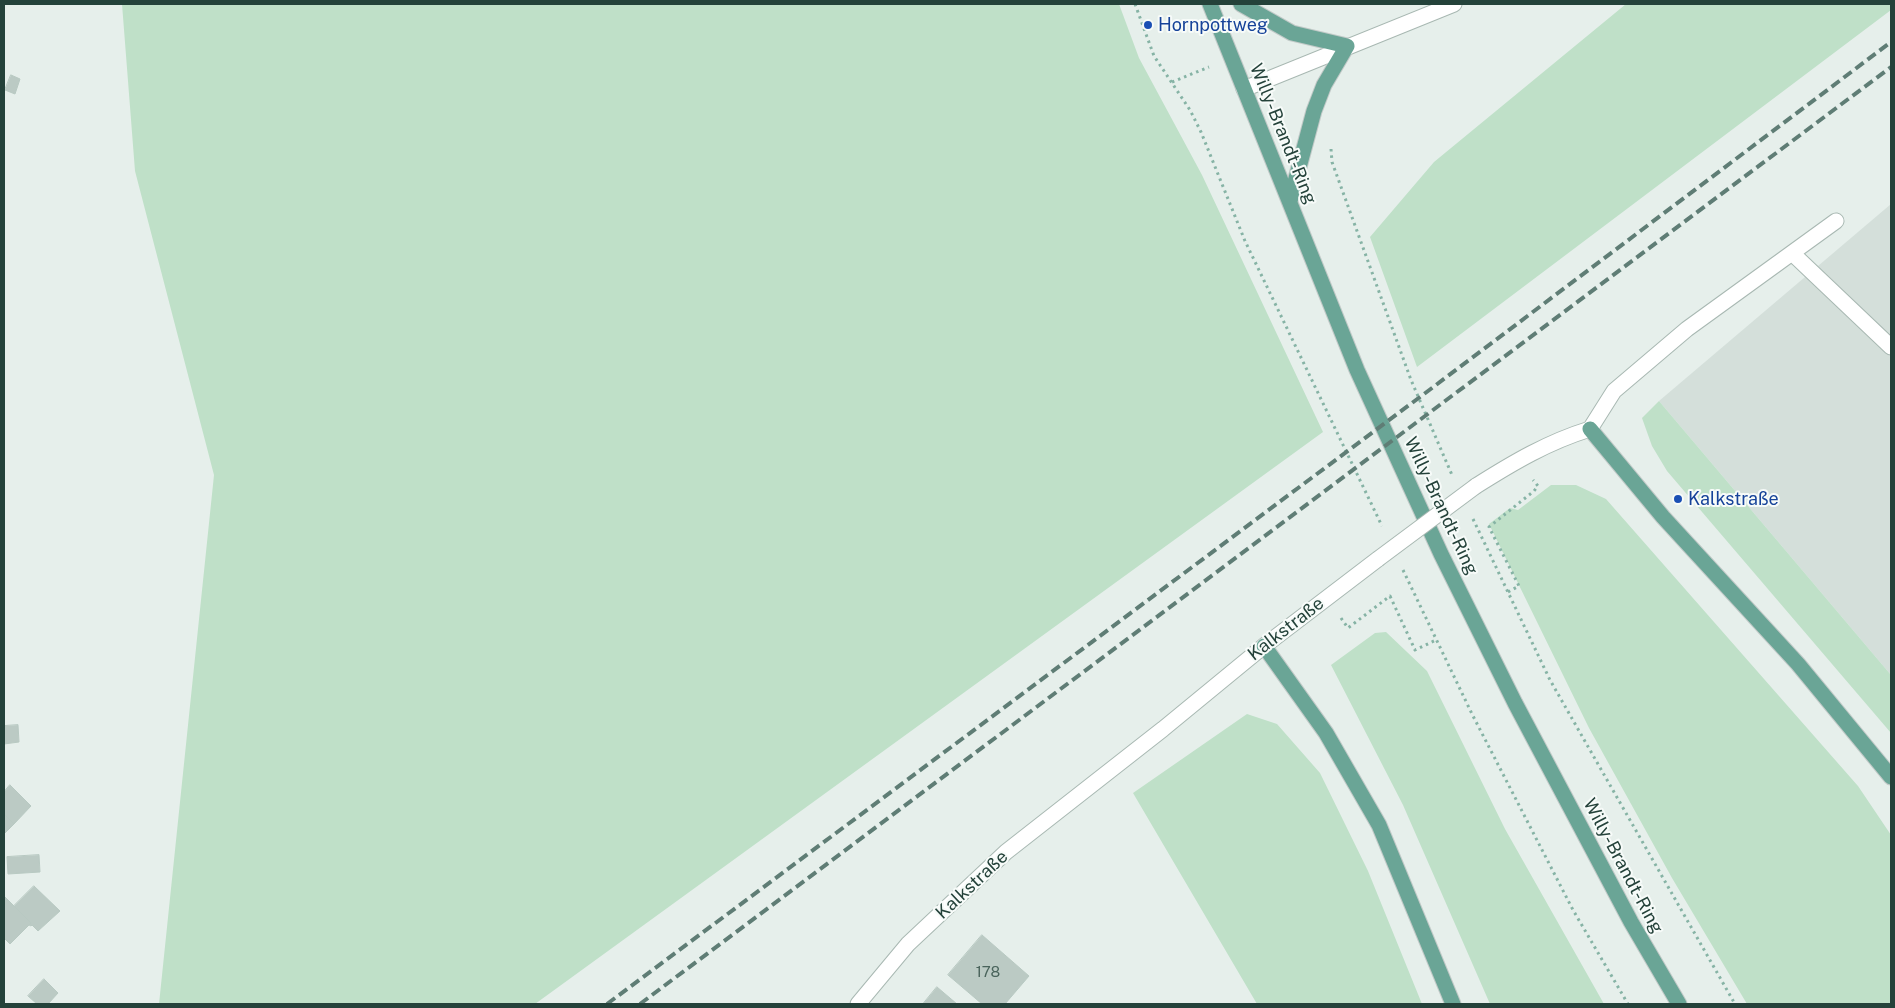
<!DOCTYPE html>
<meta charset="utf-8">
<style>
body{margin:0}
#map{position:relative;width:1895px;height:1008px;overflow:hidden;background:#e6efeb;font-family:"Public Sans",sans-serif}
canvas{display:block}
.frame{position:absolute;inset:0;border:5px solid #24423a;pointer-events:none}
</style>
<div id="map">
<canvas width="1895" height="1008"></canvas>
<div class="frame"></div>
</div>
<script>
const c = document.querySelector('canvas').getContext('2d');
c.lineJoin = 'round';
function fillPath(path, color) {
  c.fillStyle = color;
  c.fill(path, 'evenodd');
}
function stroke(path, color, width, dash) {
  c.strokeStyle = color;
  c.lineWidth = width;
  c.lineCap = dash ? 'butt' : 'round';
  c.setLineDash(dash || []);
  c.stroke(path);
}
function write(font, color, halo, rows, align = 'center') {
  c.font = font + ' "Public Sans",sans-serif';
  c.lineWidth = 4;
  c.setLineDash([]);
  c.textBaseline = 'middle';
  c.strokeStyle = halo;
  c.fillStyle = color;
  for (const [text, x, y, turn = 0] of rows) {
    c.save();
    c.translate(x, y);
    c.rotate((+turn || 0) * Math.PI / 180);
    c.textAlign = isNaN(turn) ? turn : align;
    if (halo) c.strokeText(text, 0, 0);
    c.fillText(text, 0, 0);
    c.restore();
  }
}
fillPath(new Path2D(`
 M1891,204V675L1659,401Z`), '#d4dfda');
fillPath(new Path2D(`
 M122,4H1119L1139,58L1202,175L1323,432L535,1004H159L214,475L135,171Z
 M1626,4H1891V10L1417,367L1370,237L1434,162Z
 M1659,401L1891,675V733L1667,471L1652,446L1642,418Z
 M1551,485H1576L1606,499L1858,786L1891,835V1004H1747L1672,878L1589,728L1489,524L1510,508L1518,510Z
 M1386,632L1427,671L1505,829L1604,1004H1490L1403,805L1331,665L1375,633Z
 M1247,714L1277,724L1320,773L1368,871L1422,1004H1257L1133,793Z`), '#bfe0c8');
const building = new Path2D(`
 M11,75L20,79L15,94L5,90Z
 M18,725L19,742L4,744V726Z
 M10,785L31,806L14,824L4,814V792Z
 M4,814L14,824L4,834Z
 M39,855L40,872L8,874L7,857Z
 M34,886L60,911L38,931L32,925L31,926L29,925L31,923L14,906Z
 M4,896L31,923L10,944L4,938Z
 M982,935L1029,976L1005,1004H982L948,975Z
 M44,979L58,993L48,1004H37L28,996Z
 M937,987L957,1004H923Z`);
fillPath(building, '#bbcac4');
stroke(building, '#b8c9c2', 1);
const minor = new Path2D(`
 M1244,89L1454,4
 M1792,253L1891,347
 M1476,486C1514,462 1548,442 1590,429L1614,391L1687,329L1836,221
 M858,1004L908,944L1006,852L1163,729L1264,646L1378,559`);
const major = new Path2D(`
 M1210,4L1357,370L1441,554L1515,703L1631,922L1679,1004
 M1241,4L1292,33L1347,46L1324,85L1314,111L1290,201
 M1590,429L1663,517L1798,664L1891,777
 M1264,646L1326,733L1379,825L1453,1004`);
stroke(minor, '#a8b8b2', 17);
stroke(major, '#c2cac8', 17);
stroke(new Path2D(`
 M1135,4L1154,56L1190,110L1201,132L1245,241L1382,526
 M1172,82L1209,67
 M1331,149L1332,162L1411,380L1452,475
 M1473,519L1550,680L1735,1004
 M1403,570L1472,714L1573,910L1628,1004
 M1508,592L1519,586L1489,527L1534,491L1538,486L1533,480
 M1341,618L1348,628L1390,596L1415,650L1436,640`), '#86b3a5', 3, [2.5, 4]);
stroke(minor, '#fff', 15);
stroke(major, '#6aa596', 15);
stroke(new Path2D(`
 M607,1004L1428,391L1891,42
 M640,1004L1891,67`), '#5f7d75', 4, [10, 5]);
const minorBridge = new Path2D(`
 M1378,559L1476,486`);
stroke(minorBridge, '#a8b8b2', 17, []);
stroke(minorBridge, '#fff', 15);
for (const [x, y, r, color] of [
 [1148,25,5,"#1a4fb4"],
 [1678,499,5,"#1a4fb4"]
]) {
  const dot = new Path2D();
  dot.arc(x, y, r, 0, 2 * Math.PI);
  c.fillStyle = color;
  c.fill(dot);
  stroke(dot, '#f7fbf9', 2);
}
write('15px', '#4a645c', null, [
 ["178",988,972]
]);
write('18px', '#164399', '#f7fbf9', [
 ["Hornpottweg",1158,25],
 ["Kalkstraße",1688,499]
], 'left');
write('18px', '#24423a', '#f7fbf9', [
 ["Willy-Brandt-Ring",1283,134,68],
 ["Willy-Brandt-Ring",1441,506,65],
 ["Kalkstraße",1286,629,-38],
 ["Willy-Brandt-Ring",1623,866,62],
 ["Kalkstraße",972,885,-43]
]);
</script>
